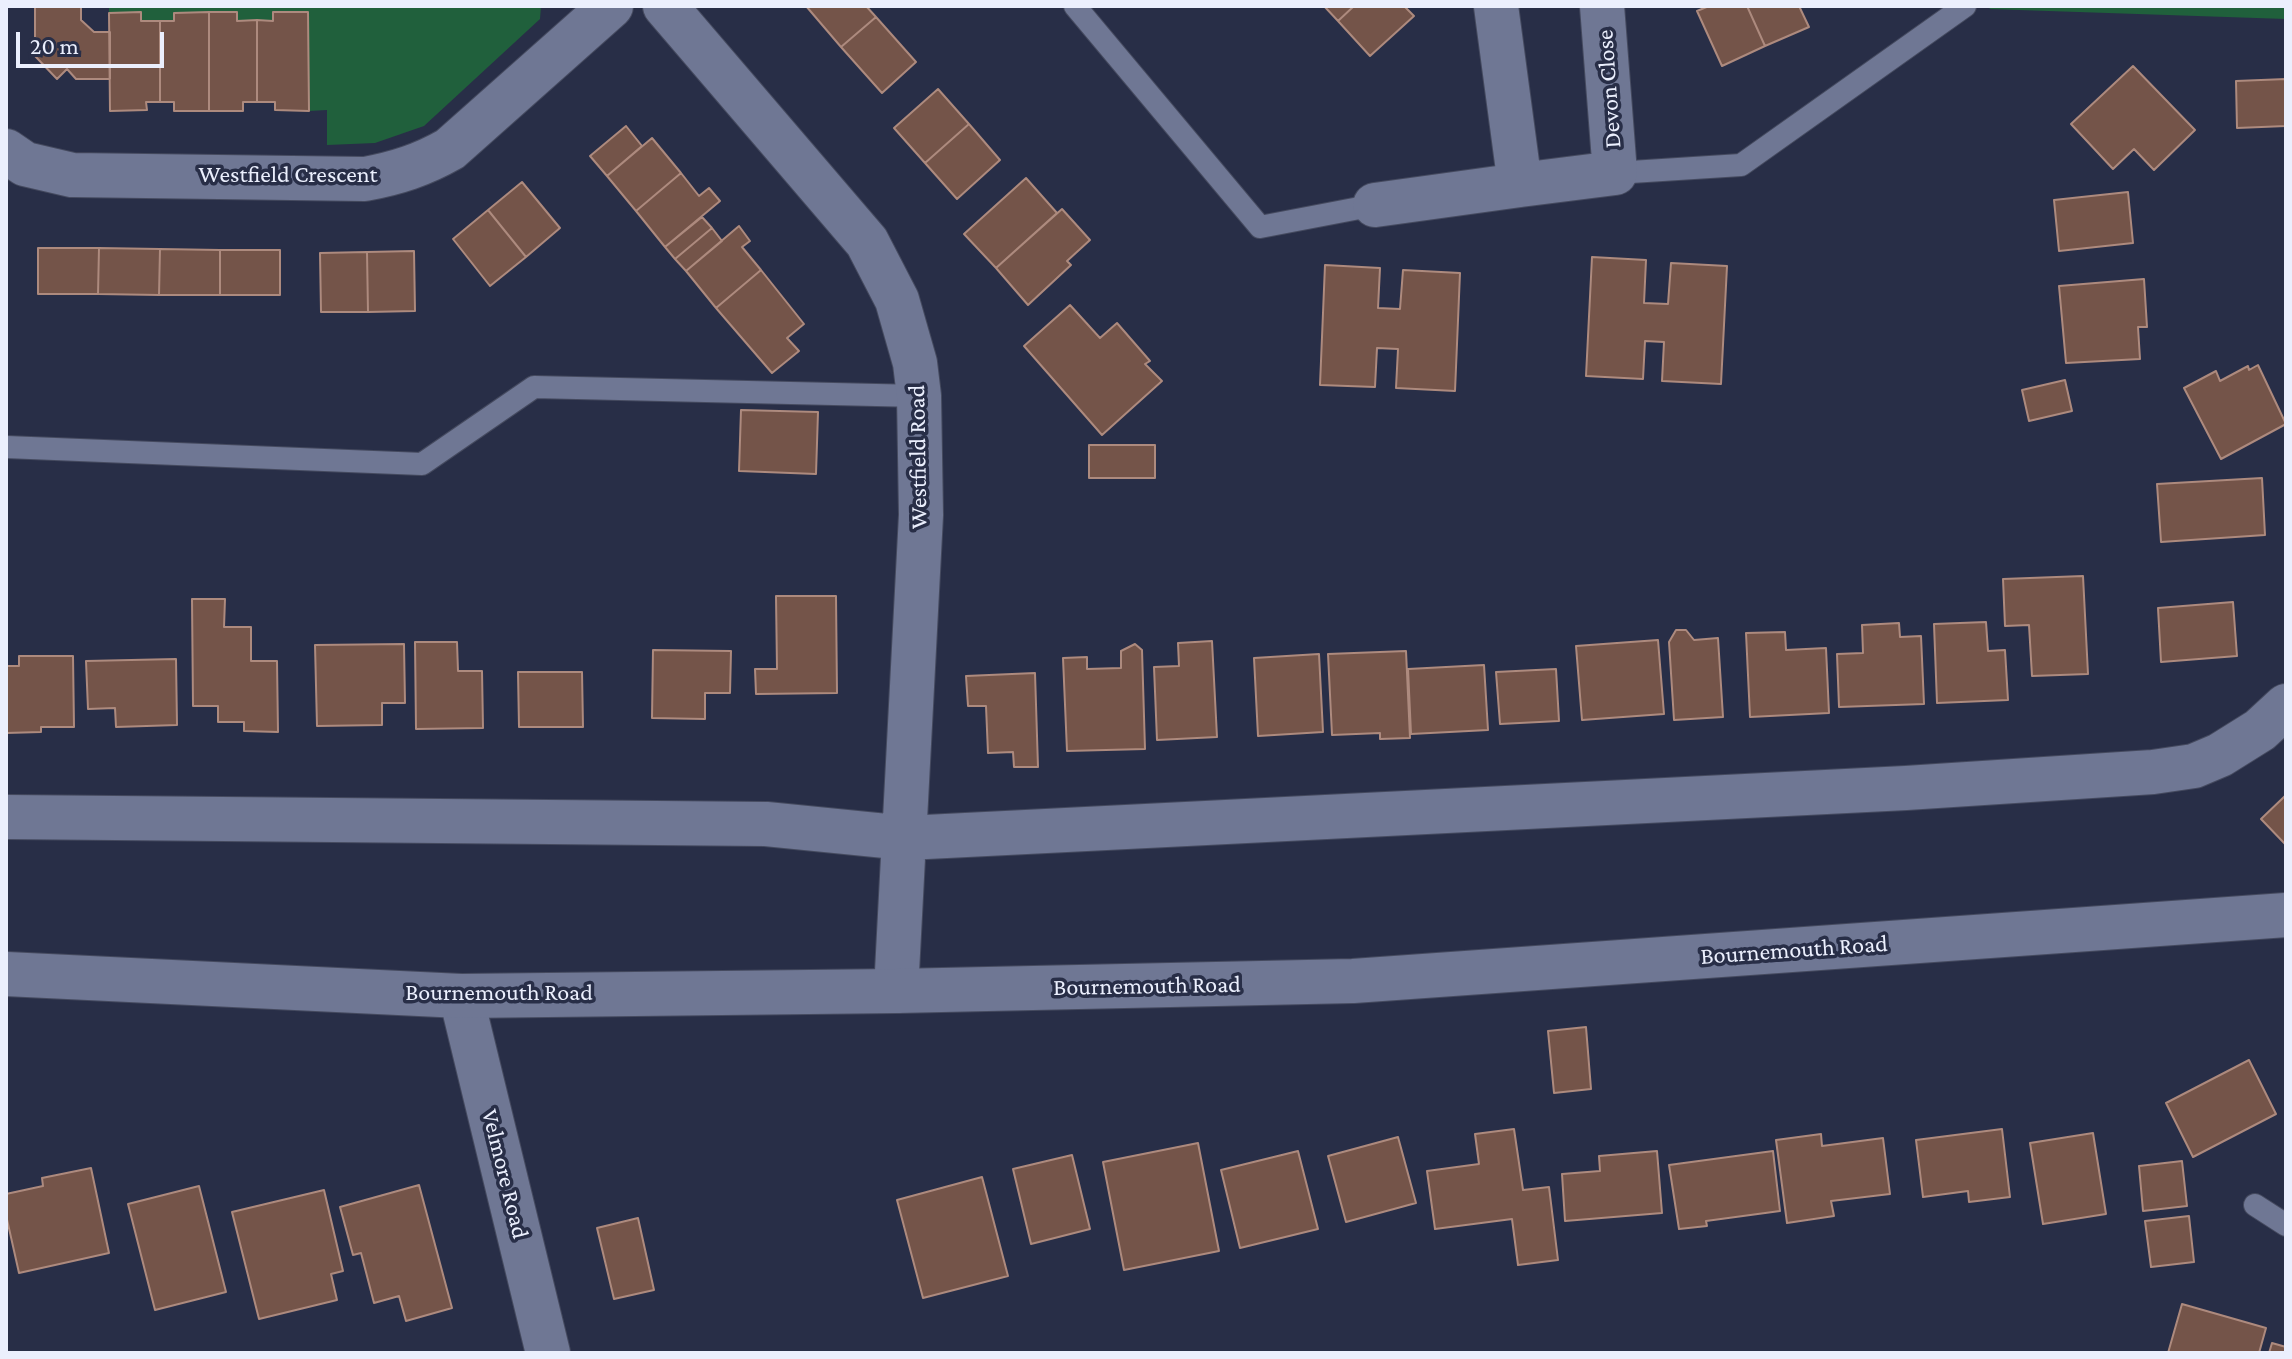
<!DOCTYPE html>
<style>
body{margin:0}
#map{position:relative;width:2292px;height:1359px;overflow:hidden;background:#282e47;font-family:"Crimson Pro",serif}
canvas{display:block}
.frame{position:absolute;inset:0;border:8px solid #ebeffd;pointer-events:none}
.scale{position:absolute;left:16px;top:32px;width:148px;height:36px;box-sizing:border-box;border:4px solid #ebeffd;border-top:0;padding-left:10px;font-size:24px;line-height:28px;white-space:nowrap;color:#ebeffd;-webkit-text-stroke:6px #282e47;paint-order:stroke}
</style>
<div id="map">
<canvas width="2292" height="1359"></canvas>
<div class="frame"></div>
<div class="scale">20 m</div>
</div>
<script>
const c = document.querySelector('canvas').getContext('2d');
c.lineJoin = 'round';
function fillPath(path, color) {
  c.fillStyle = color;
  c.fill(path, 'evenodd');
}
function stroke(path, color, width, dash) {
  c.strokeStyle = color;
  c.lineWidth = width;
  c.lineCap = dash ? 'butt' : 'round';
  c.setLineDash(dash || []);
  c.stroke(path);
}
function write(font, color, halo, rows, align = 'center') {
  c.font = font + ' "Crimson Pro",serif';
  c.lineWidth = 7;
  c.setLineDash([]);
  c.textBaseline = 'middle';
  c.strokeStyle = halo;
  c.fillStyle = color;
  for (const [text, x, y, turn = 0] of rows) {
    c.save();
    c.translate(x, y);
    c.rotate((+turn || 0) * Math.PI / 180);
    c.textAlign = isNaN(turn) ? turn : align;
    if (halo) c.strokeText(text, 0, 0);
    c.fillText(text, 0, 0);
    c.restore();
  }
}
fillPath(new Path2D(`
 M109,6H541L540,19L424,126L375,143L327,145V110L309,111L273,12V21H237L236,12L175,13L174,21H141L140,12L109,13Z
 M1993,6H2286V19L1989,9Z`), '#20603c');
const building = new Path2D(`
 M35,6H81V20L94,32H110V79H76L67,69L57,79L35,56L45,46L35,37Z
 M806,6H866L876,17L841,47Z
 M1324,6H1354L1338,21Z
 M1354,6H1404L1414,16L1370,56L1338,21Z
 M1709,6H1747L1765,46L1722,66L1697,11Z
 M1747,6H1799L1809,27L1765,46Z
 M141,12V21H160V102H146L147,110L110,111L109,13Z
 M209,12H237V21L257,20V102H243V111H209Z
 M209,12V111H174V102H160V21H174V13Z
 M273,12H308L309,111L275,110V102H257V20L273,21Z
 M876,17L916,62L882,93L841,47Z
 M2133,66L2195,130L2154,170L2134,149L2113,169L2071,124Z
 M2286,79V126L2237,128L2236,81Z
 M938,89L969,124L925,163L894,128Z
 M969,124L1000,160L957,199L925,163Z
 M626,126L642,146L607,176L590,156Z
 M652,138L681,173L636,211L607,176Z
 M681,173L699,196L709,188L720,201L665,247L636,211Z
 M1026,178L1057,213L996,268L964,234Z
 M522,182L560,228L526,257L488,210Z
 M2128,192L2133,243L2059,251L2054,200Z
 M1062,209L1090,240L1067,261L1071,265L1028,305L996,268Z
 M488,210L526,257L490,286L453,239Z
 M702,217L712,228L675,259L665,247Z
 M739,226L750,241L742,247L761,270L716,308L686,271Z
 M712,228L722,241L686,271L675,259Z
 M38,248H99L98,294H38Z
 M99,248L160,249L159,295L98,294Z
 M160,249L220,250V295H159Z
 M220,250H280V295H220Z
 M414,251L415,311L368,312L367,252Z
 M367,252L368,312H321L320,253Z
 M1592,257L1646,260L1644,303L1668,304L1671,263L1727,266L1721,384L1662,381L1664,342L1645,341L1643,379L1586,376Z
 M1325,265L1380,268L1378,308L1400,309L1403,270L1460,273L1455,391L1396,388L1398,349L1377,348L1375,387L1320,385Z
 M761,270L804,324L787,338L799,351L772,373L716,308Z
 M2144,279L2147,327H2138L2140,359L2066,363L2059,286Z
 M1070,305L1100,338L1117,323L1150,361L1145,364L1162,381L1102,435L1024,346Z
 M2258,365L2286,424L2221,459L2184,388L2216,371L2220,381L2248,366L2249,370Z
 M2065,380L2072,411L2029,421L2022,390Z
 M741,410L818,412L816,474L739,471Z
 M1089,445H1155V478H1089Z
 M2262,478L2265,535L2161,542L2157,484Z
 M2083,576L2088,674L2032,676L2029,625L2005,626L2003,579Z
 M776,596H836L837,693L756,694L755,669H777Z
 M192,599H225L224,627H251V661H277L278,732L244,731V722H218V706H193Z
 M2233,602L2237,656L2161,662L2158,608Z
 M1986,622L1988,651L2005,650L2008,700L1937,703L1934,624Z
 M1899,623L1900,637L1921,636L1924,704L1839,707L1837,654L1863,653L1862,625Z
 M1676,630H1686L1694,640L1718,638L1723,717L1674,720L1669,642Z
 M1785,632L1786,650L1826,648L1829,713L1750,717L1746,633Z
 M1658,640L1664,714L1582,720L1576,646Z
 M1212,641L1217,737L1157,740L1154,667L1179,666L1178,643Z
 M415,642H457L458,671H482L483,728L416,729Z
 M404,644L405,703H382V725L317,726L315,645Z
 M1135,644L1142,650L1145,749L1067,751L1063,658L1087,657V669L1121,668V651Z
 M653,650L731,651L730,693H705V719L652,718Z
 M1406,651L1410,738L1380,739V733L1332,735L1328,654Z
 M1319,654L1323,732L1258,736L1254,658Z
 M19,656H73L74,727H41V732L6,733V666H19Z
 M176,659L177,725L116,727L115,708L88,709L86,661Z
 M1484,665L1488,730L1411,734L1408,669Z
 M1556,669L1559,721L1500,724L1496,672Z
 M518,672H582L583,727H519Z
 M1035,673L1038,767H1014L1013,752L988,753L986,706H968L966,676Z
 M2286,795V845L2261,819Z
 M1586,1027L1591,1089L1554,1093L1548,1031Z
 M2249,1060L2276,1114L2193,1157L2166,1103Z
 M1514,1129L1523,1190L1549,1187L1558,1260L1518,1265L1512,1219L1435,1229L1427,1171L1479,1164L1475,1134Z
 M2002,1129L2010,1197L1969,1202L1968,1191L1923,1197L1916,1140Z
 M2093,1133L2106,1214L2043,1224L2030,1143Z
 M1821,1134L1822,1146L1883,1138L1890,1194L1831,1201L1834,1216L1787,1223L1776,1140Z
 M1398,1137L1416,1203L1346,1222L1328,1156Z
 M1198,1143L1219,1251L1124,1270L1103,1162Z
 M1298,1151L1318,1229L1240,1248L1221,1170Z
 M1657,1151L1662,1213L1565,1221L1562,1174L1600,1171L1599,1156Z
 M1773,1151L1780,1211L1706,1221L1707,1226L1679,1229L1669,1165Z
 M1072,1155L1090,1229L1031,1244L1013,1169Z
 M2182,1161L2187,1206L2143,1211L2139,1166Z
 M91,1168L109,1253L19,1273L6,1215V1194L43,1186L42,1178Z
 M982,1177L1008,1276L923,1298L897,1200Z
 M419,1185L452,1308L406,1321L399,1296L374,1303L361,1253L353,1255L340,1207Z
 M199,1186L226,1292L155,1310L128,1204Z
 M324,1190L343,1271L331,1274L337,1300L259,1319L232,1212Z
 M2189,1216L2194,1262L2151,1267L2145,1221Z
 M638,1218L654,1290L614,1299L597,1228Z
 M2182,1304L2266,1328L2259,1353H2168Z
 M2272,1343L2286,1347V1353H2269Z`);
fillPath(building, '#745449');
stroke(building, '#ad8a7e', 2);
const service = new Path2D(`
 M1075,6L1260,227L1375,205
 M1615,173L1741,165L1965,6
 M6,447L422,464L534,387L919,396
 M2255,1205L2286,1225`);
const minor = new Path2D(`
 M665,6L867,242L897,300L915,363L919,396L921,515L896,991
 M1496,6L1520,185L1615,173L1602,6
 M6,151L25,164L72,175L365,179C397,173 422,165 450,149L611,6
 M1375,205L1520,185
 M6,817L766,824L906,838L1906,788L2153,772L2194,766L2220,755L2260,730L2286,706
 M461,996L548,1353`);
const tertiary = new Path2D(`
 M6,974L461,996L896,991L1353,981L2286,915`);
stroke(service, '#454a5f', 24);
stroke(minor, '#454a5f', 46);
stroke(tertiary, '#454a5f', 46);
stroke(service, '#6f7794', 22);
stroke(minor, '#6f7794', 44);
stroke(tertiary, '#6f7794', 44);
write('24px', '#ebeffd', '#282e47', [
 ["Devon Close",1609,89,-94],
 ["Westfield Crescent",288,175],
 ["Westfield Road",918,457,-91],
 ["Bournemouth Road",1794,950,-4],
 ["Bournemouth Road",1147,986,-1],
 ["Bournemouth Road",499,993],
 ["Velmore Road",505,1174,76]
]);
</script>
